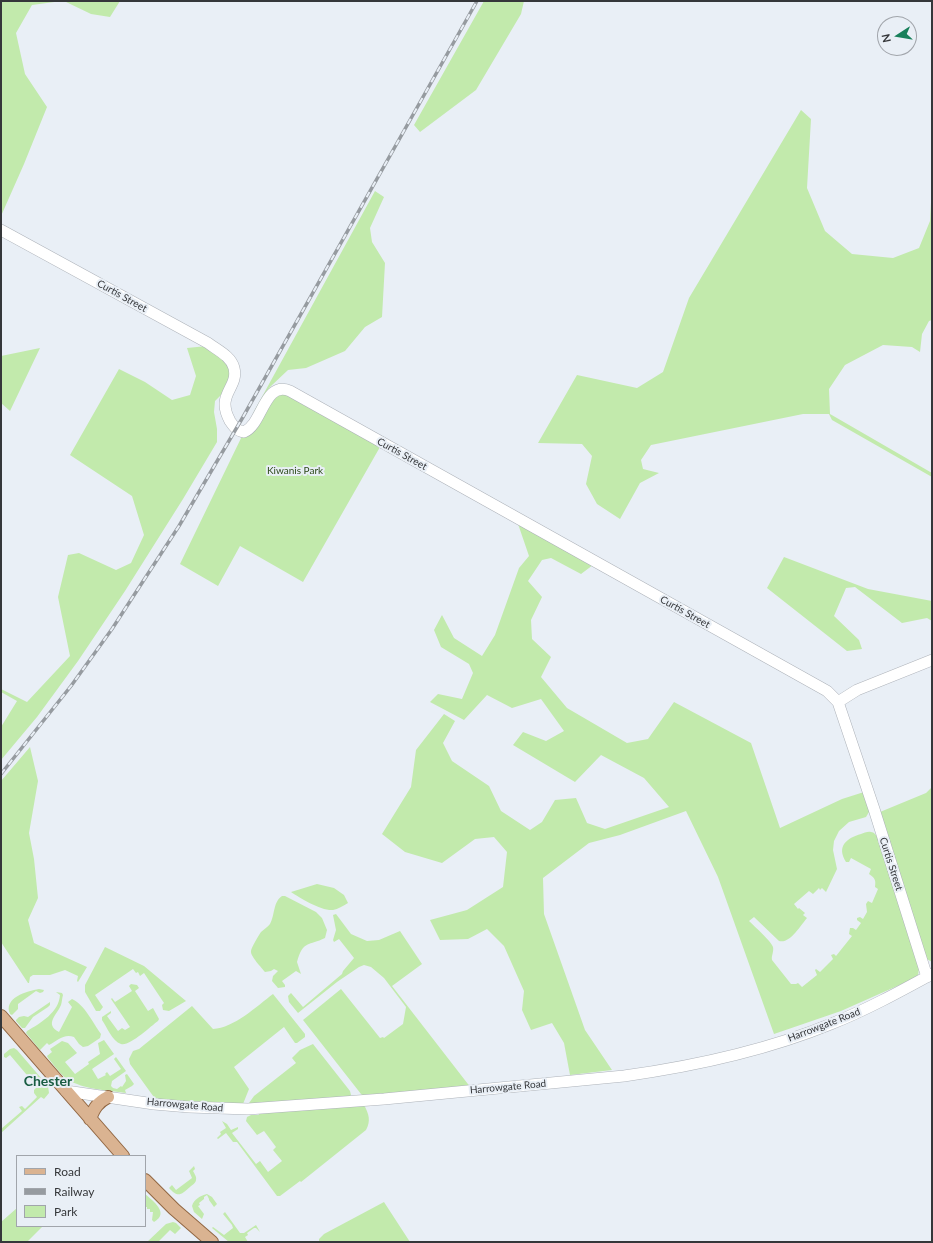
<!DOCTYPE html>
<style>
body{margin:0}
#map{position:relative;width:933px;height:1243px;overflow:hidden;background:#e9eff6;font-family:Lato,sans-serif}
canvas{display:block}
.frame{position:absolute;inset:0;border:2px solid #35373a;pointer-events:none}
.legend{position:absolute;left:16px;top:1155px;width:130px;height:72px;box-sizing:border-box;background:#e9eff6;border:1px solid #a1a5ab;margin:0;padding:5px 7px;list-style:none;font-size:12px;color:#35373a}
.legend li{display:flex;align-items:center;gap:8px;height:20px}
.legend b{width:20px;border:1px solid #a1a5ab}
.north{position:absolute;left:877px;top:16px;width:40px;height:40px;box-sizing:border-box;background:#e9eff6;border:1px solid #a1a5ab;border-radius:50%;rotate:258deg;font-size:11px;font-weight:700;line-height:16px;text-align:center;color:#35373a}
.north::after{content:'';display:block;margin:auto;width:14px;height:18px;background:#18805b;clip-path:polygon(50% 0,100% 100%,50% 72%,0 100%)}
</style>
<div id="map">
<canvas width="933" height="1243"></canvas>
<div class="frame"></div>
<ul class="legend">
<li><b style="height:5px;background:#dab391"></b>Road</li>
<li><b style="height:5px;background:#969ba0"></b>Railway</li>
<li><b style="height:11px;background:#c2eaac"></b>Park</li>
</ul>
<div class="north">N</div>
</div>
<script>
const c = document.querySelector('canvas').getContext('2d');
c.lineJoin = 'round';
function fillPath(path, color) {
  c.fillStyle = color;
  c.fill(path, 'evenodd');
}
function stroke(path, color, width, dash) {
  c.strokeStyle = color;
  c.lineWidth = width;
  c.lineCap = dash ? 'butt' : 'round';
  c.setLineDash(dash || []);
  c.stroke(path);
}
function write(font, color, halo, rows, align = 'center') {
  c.font = font + ' Lato,sans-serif';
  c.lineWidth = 4;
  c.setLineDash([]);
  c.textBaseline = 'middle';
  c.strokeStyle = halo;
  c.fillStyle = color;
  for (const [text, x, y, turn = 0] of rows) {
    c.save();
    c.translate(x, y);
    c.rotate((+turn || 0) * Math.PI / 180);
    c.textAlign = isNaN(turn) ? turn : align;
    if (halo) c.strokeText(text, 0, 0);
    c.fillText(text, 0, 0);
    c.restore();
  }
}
fillPath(new Path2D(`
 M1,1H62L32,5L16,33L25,74L47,107L24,164L1,216Z
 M64,1H120L110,17L91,14Z
 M484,1H524L521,14L476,90L420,132L414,125Z
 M801,110L811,119L807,188L825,231L852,254L893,258L919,248L930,221L932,184V320L929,321L922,334L920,352L912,347L883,345L845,365L829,389L830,414L932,473V477L832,420L829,414H803L651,445L641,460L643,469L659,473L640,483L620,519L597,504L586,484L592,456L582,444L538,443L577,375L637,388L663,372L689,298Z
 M375,191L384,197L370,228L372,242L385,263L382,317L365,327L345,351L306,368L288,370L270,387L252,415Z
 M207,346L223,357L231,372L224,392L215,401L214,412L217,429V442L183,499L125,591L78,661L37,717L1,760V727L17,701L1,692V689L27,702L70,656L58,597L68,555L79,553L116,570L131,563L144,535L132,496L70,455L119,369L145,382L172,400L190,395L196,376L187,348Z
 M40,348L10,411L1,403V356Z
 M284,389L380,447L303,582L240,546L218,586L180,564L244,432Z
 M517,521L593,565L581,574L551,558L542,560L528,581L542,597L531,620L532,639L551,657L541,677L567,708L627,743L648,739L674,702L751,743L780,828L842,799L864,792L869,807V812L866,817L849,822L839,831L834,841L833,850L837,869L826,892L822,888L820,890L819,888L813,894L809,891L794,904L798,909L799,908L805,913L803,915L807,918C800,926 790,944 779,941L754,917L749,921C754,926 772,942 773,947C774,952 771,956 772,960L791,984H796L798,983L802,987L817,975L815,970L816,969L820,972L833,959L831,955L834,954L836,956L852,936L849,934L850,928H853L856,930L861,923L857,920V918L860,917L863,919L867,912L866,904L868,901L872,903L878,889L875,887C876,880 875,878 869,874L871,869L851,858L849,862H846C836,846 847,838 861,834C864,833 868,831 871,832C874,832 876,835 878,838L919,969L918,975L913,979L841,1011L774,1034L718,877L686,811L620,835L589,843L543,878L544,914L585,1030L612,1070L570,1075L564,1043L552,1023L531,1030L522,1010L524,991L504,946L487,929L468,939L440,940L430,920L467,910L503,887L507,852L494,837L475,839L442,863L405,852L382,834L411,787L416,750L444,714L455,721L443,743L452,761L489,786L501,811L530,830L542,822L555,800L576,798L587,823L605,829L669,807L644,778L601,755L575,782L513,745L523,732L546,741L564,731L541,699L512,708L487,695L464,720L430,702L438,694L462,699L473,673L469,664L441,647L434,630L442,615L454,638L482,656L495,635L519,568L529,556Z
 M784,557L868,589L932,601V621L927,618L902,623L855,587L846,588L834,616L859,640L862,649L847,651L767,588Z
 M30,747L38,781L29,833L34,859L38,898L28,920L34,943L87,967L78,982L77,981L78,976L65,970L50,975H33L30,977L29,983H28L1,942V781Z
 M932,787V962L925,958L880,812L926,793Z
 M317,884L334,888L344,895L348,903C343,906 338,909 333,910C321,911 300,898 291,892Z
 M282,896H285L316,912L322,918L327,930L325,938C309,946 303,940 297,962L301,974L296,971L282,981L285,985V987L278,988L272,981L273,976L278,971L274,969L271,971L265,972C262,968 250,956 251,951C251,948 259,935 261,932C264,929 268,927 270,924C275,915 273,902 282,896Z
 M336,914L351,934L367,941L379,940L400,931L422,964L392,986L471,1088L365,1097L361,1094L303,1020L341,989L380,1038L383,1037L384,1038L403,1024L406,1007L384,978L371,967L364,965L359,967L337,982L298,1013L289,1002L288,996L291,993L303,1007L342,974L343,971L354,958L339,939L334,942L333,940L336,930L333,915Z
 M105,947L144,966L186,1001L169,1011L163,1010L162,1005L164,1003L144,973L140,976L138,972L136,973L133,969L95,995L103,1007L100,1011H96L85,992V985Z
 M131,984L137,985L139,988L135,991L148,1011L153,1008L159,1019L158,1021C151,1026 129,1047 121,1044C112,1041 107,1027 102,1020V1017L111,1011V1013L107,1016L118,1031L122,1028L125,1030L130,1027L111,999L112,998L115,1002L132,991L129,986Z
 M39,989L44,990L43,992L40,993L36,991L18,1004V1009L12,1015L10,1014C3,998 27,991 39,989Z
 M56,992L62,993L63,995C62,998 62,1002 61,1005C57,1015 44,1024 59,1032L72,1007L68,1002L72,999C85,1005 93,1023 101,1034L100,1038L88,1046L83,1047L79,1044L74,1037C64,1033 57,1041 49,1045L47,1043L40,1050L26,1033L27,1031C41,1023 59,1012 60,995Z
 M273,994L305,1034V1037L297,1043H295L284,1027L234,1067L249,1089L243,1104L156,1100L130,1064L129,1059L133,1051L139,1049L192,1006L213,1029C234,1028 257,1006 273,994Z
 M50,1002V1005L48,1007L33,1017L25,1028H22L16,1021V1020L19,1017L24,1016L28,1017Z
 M104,1040L114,1054L92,1069L98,1079L106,1075L105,1074L107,1072L110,1076L121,1069L114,1059L116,1057L126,1071L112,1081L111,1086L113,1088L117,1089L121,1086L122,1087L126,1081L125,1075L127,1074L134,1084L132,1086L125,1090L126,1093C107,1090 84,1090 67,1079C60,1074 54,1065 48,1058L47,1056L52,1052L50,1049L62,1041L68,1043L77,1053L65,1062L75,1074L89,1064L88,1062L100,1054L98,1043Z
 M313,1044L350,1091L351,1095L349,1098L250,1105L249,1103L254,1096L296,1063L292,1058L300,1050Z
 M14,1048L17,1050L48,1086L49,1093L44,1099L41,1097L1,1133V1129L22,1111L19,1107L22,1106L25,1109L37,1097L34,1093V1090L37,1087L10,1055L6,1058L4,1057V1054L10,1049Z
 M364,1105C369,1114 371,1121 366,1130L301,1182L300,1181L280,1196H277L237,1142H233L226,1133L218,1139L217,1138L221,1134L220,1132L226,1128L222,1121L227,1124L231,1130L238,1127V1129L232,1133L256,1164L260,1161L268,1172L282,1161L273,1150L276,1147L264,1131L257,1135L246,1121L247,1117L251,1115H259L256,1109Z
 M194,1166L195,1169L193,1171C194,1173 197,1177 196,1180C196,1183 192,1185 190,1187C181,1195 178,1198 169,1188L172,1185L176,1190L192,1178L189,1171Z
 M145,1194C153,1201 170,1213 154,1222L152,1220L153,1212H150V1209H147V1207H145Z
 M207,1194L212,1197L217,1204L214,1207L209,1200V1199L207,1195L204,1197V1199L199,1203L200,1205L198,1206L204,1214L202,1219L194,1212L192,1206C194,1199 200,1196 207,1194Z
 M384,1202L410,1242H319V1239L324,1234Z
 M17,1208V1226H43L27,1242H1V1222Z
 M225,1212L240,1233H244L256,1225L260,1232L256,1228H254L247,1233L248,1235L245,1237L248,1242H229L212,1228L213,1227L224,1235L233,1228L232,1225L223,1214Z
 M173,1222L176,1223L181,1228L175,1234L170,1230L158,1242H147L166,1224Z`), '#c2eaac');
const secondary = new Path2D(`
 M1,230L208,343C217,350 231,356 234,368C239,388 215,394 230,421C234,427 237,431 244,432C263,424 264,380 290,391L827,691L838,702L874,809L927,977
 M838,702L857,690L932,660
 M66,1091L154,1104L189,1107L248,1109L384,1099L624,1076C695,1066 765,1051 831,1024C866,1010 899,992 932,974`);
const primary = new Path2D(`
 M1,1016L123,1156
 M90,1119C94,1108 98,1102 108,1097
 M145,1180L174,1209L212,1242`);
stroke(secondary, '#adb2b9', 12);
stroke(primary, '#916743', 14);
stroke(secondary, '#fff', 11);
stroke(primary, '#dab391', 12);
const rail = new Path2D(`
 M1,774L71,686L112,629L179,526L243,417L477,1`);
stroke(rail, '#969ba0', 3.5);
stroke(rail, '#e9eff6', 2, [6]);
write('10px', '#35373a', '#e9eff6', [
 ["Curtis Street",122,296,29],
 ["Curtis Street",402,454,29],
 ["Curtis Street",685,612,29],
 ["Curtis Street",891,864,72],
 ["Harrowgate Road",824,1025,-21],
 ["Harrowgate Road",508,1087,-5],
 ["Harrowgate Road",185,1105,5]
]);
write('10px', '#2c4918', '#e9eff6', [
 ["Kiwanis Park",295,471]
]);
write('bold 14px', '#195d43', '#e9eff6', [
 ["Chester",48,1081]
]);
</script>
